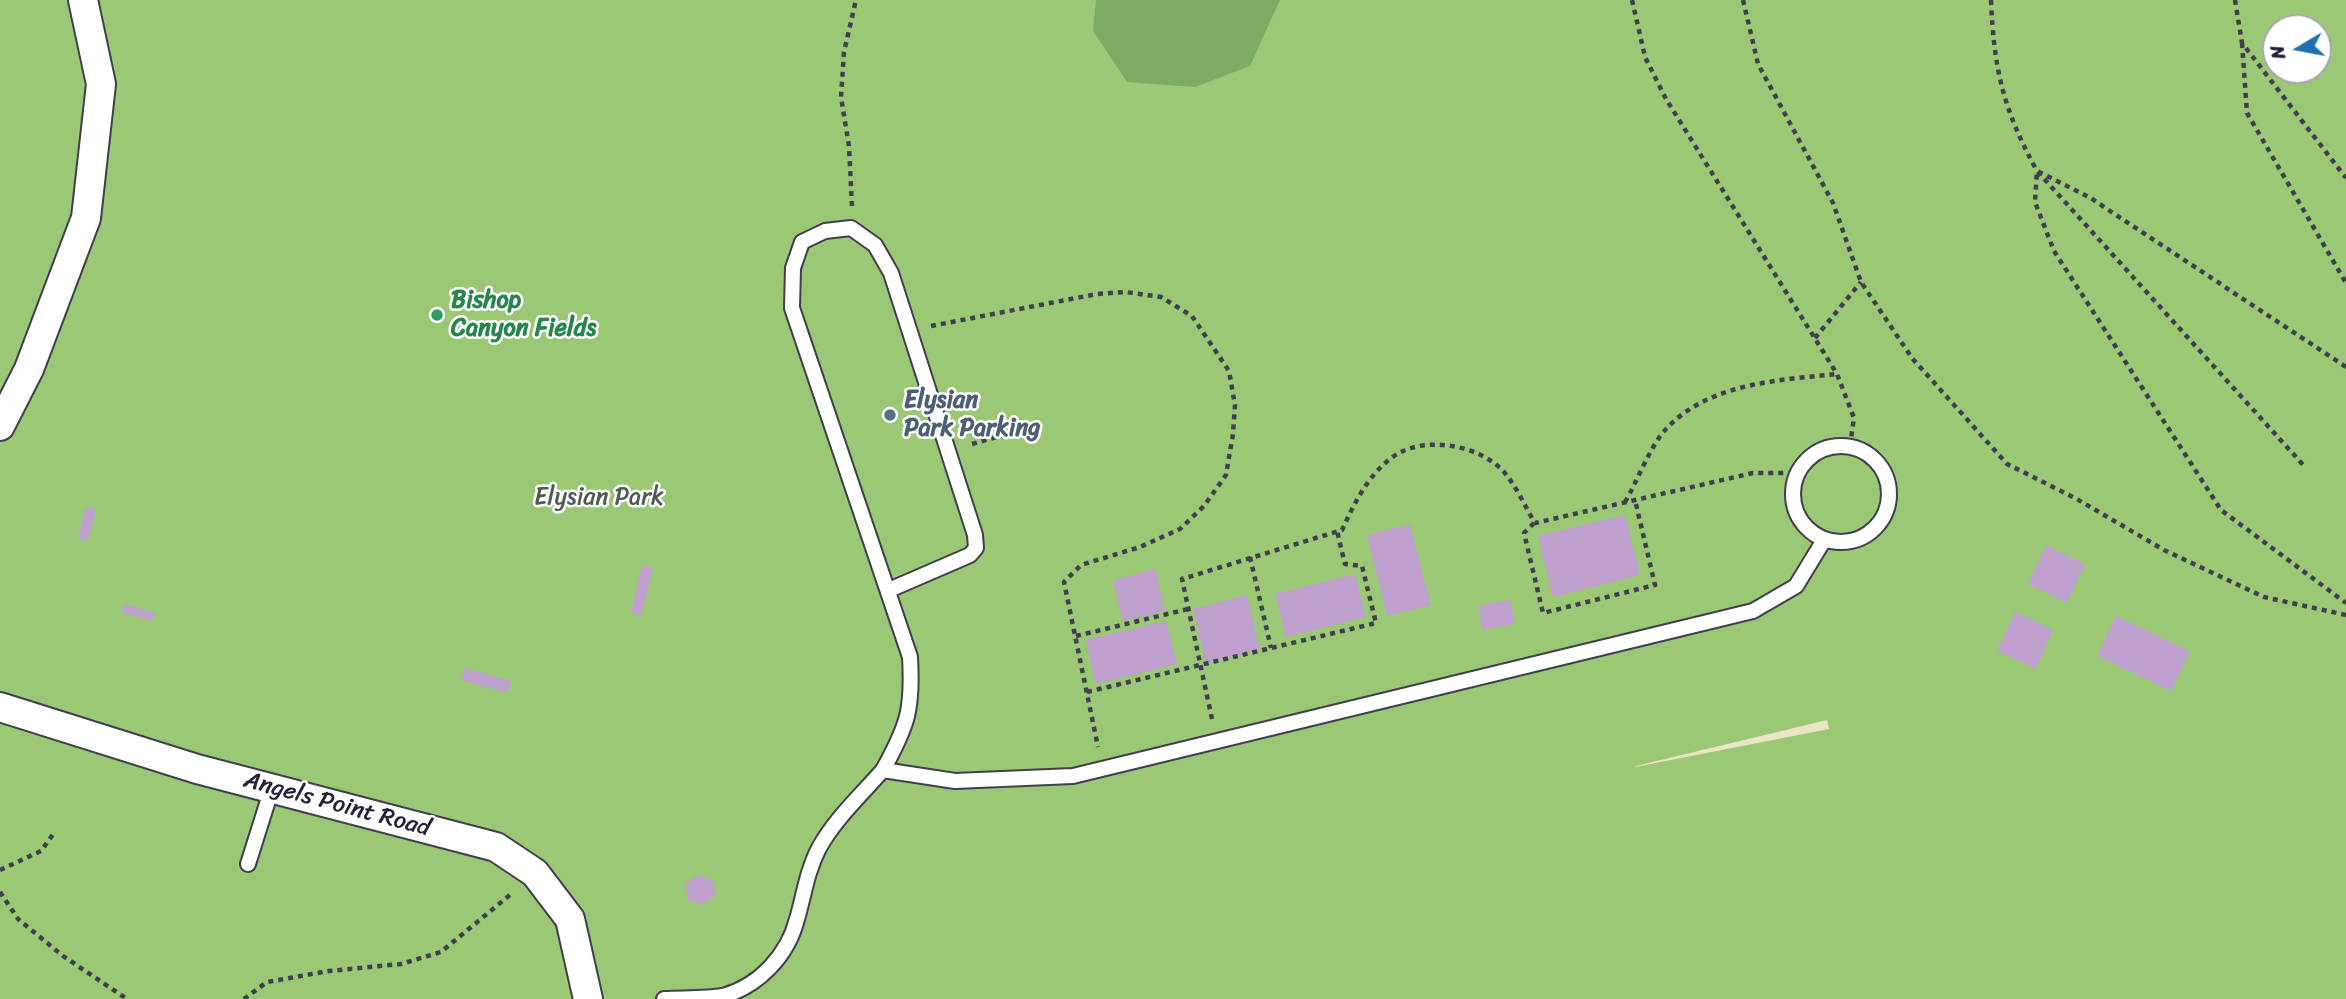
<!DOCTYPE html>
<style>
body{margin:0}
#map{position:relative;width:2346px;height:999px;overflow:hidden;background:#eae4c4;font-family:Sriracha,sans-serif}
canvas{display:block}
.north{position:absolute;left:2262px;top:14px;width:70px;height:70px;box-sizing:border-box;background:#fff;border:2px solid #a7a7b1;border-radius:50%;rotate:260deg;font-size:19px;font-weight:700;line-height:28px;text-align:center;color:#22223b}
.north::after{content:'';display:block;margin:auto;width:24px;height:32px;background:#1f6fb2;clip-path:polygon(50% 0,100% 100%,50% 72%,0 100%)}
</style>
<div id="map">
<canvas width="2346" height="999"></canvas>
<div class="north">N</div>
</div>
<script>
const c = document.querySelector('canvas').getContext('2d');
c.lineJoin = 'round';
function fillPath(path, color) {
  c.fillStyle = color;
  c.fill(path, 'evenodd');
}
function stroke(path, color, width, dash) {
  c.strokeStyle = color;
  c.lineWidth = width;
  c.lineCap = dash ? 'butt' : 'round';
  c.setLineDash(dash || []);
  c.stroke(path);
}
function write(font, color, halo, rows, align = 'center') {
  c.font = font + ' Sriracha,sans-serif';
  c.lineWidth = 5;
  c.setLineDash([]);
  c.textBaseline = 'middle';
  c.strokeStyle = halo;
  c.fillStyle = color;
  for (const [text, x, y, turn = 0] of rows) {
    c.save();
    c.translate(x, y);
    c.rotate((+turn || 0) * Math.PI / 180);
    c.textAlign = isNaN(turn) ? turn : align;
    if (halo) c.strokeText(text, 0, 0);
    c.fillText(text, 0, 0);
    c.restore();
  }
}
fillPath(new Path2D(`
 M0,0H2346V999H0ZM2276,28H2318V70H2276ZM1827,720L1829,729L1635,767L1636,766Z`), '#9bc875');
fillPath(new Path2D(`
 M1096,0H1280L1250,66L1195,87L1127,82L1093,31Z`), '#7cac66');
fillPath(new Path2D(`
 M86,507L96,510L88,541L78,538Z
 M1625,515L1640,575L1553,597L1538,536Z
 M1410,524L1431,605L1387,616L1367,535Z
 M2046,545L2085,564L2067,603L2028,584Z
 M642,565L653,568L641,616L631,613Z
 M1155,569L1165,611L1123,621L1113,580Z
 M1355,574L1366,617L1286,637L1275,594Z
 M1247,595L1260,649L1206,663L1193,609Z
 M1511,600L1514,624L1482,630L1479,605Z
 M124,604L155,613L152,621L122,612Z
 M2015,612L2053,630L2036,669L1997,651Z
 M2116,616L2190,651L2171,691L2097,656Z
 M1166,621L1177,664L1096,684L1086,640Z
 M464,668L511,681L508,693L461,680Z
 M698,875L713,880L716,895L702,905L688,900L685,884Z`), '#be9fce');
const service = new Path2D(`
 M1793 494a48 48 0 1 1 96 0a48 48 0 1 1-96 0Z
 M883,770C908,725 913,709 910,657L792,308L793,268L802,242L825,231L851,228L875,245L891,273L975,535L976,548L970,555L889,590
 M248,864L272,788
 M664,999C683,998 705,999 723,996C759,986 788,955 797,919C804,895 807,871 819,848C835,819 861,795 883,770L955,781L1073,776L1753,611L1796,586L1824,540`);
const minor = new Path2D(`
 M0,426L29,369L86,218L101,84L83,0
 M0,707L197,769L496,847L535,873L570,919L588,999`);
stroke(service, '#403f50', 18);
stroke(minor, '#403f50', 32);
stroke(new Path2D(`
 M1632,0L1645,57L1666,99L1837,374L1854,418L1850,446
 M1743,0L1758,64L1833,203L1861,282L1912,358L2007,464L2075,498L2164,550L2264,597L2346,615
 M1991,0C1994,70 2003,109 2037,171L2305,467
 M2235,0L2242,43L2346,178
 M2242,43L2247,113L2346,283
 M852,206L849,146L841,97L844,52L856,0
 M931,326L1097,294L1125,292L1161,297L1192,316L1229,371L1235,405L1233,434L1226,475L1204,506L1180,529L1140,547L1081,565L1064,582L1098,747
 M1815,338L1861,282
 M2346,367L2089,197L2037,171L2035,202L2054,251L2221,510L2346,603
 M972,444L1021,430
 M1625,502C1637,482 1651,444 1667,428C1710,383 1778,380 1837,374
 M1534,523L1524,533L1543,613L1655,585L1635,500
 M1250,557L1271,648
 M1076,636L1188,609
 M1087,692L1376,623L1362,566L1345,564L1337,531
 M1212,719L1182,579L1342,530C1354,504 1367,477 1390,459C1420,434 1479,444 1504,472C1517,487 1525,507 1535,523L1753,473H1797
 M0,870L41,851L54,833
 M0,892L18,919L63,956L127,999
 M244,999L267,982L329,971L401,964L441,952L511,894`), '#403f50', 4.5, [5, 5]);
stroke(service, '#fff', 14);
stroke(minor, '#fff', 28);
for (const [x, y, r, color] of [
 [437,315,7,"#2e9e5b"],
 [890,415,7,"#5c6f8a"]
]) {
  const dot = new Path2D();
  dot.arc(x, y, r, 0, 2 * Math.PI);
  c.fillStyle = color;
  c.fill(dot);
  stroke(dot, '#fff', 2.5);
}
write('bold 24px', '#27864d', '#fff', [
 ["Bishop",451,301],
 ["Canyon Fields",451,329]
], 'left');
write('bold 24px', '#4e5e75', '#fff', [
 ["Elysian",904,401],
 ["Park Parking",904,429]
], 'left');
write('24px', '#4c5c4f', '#fff', [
 ["Elysian Park",599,498]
]);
write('24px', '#22223b', '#fff', [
 ["Angels Point Road",337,805,15]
]);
</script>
